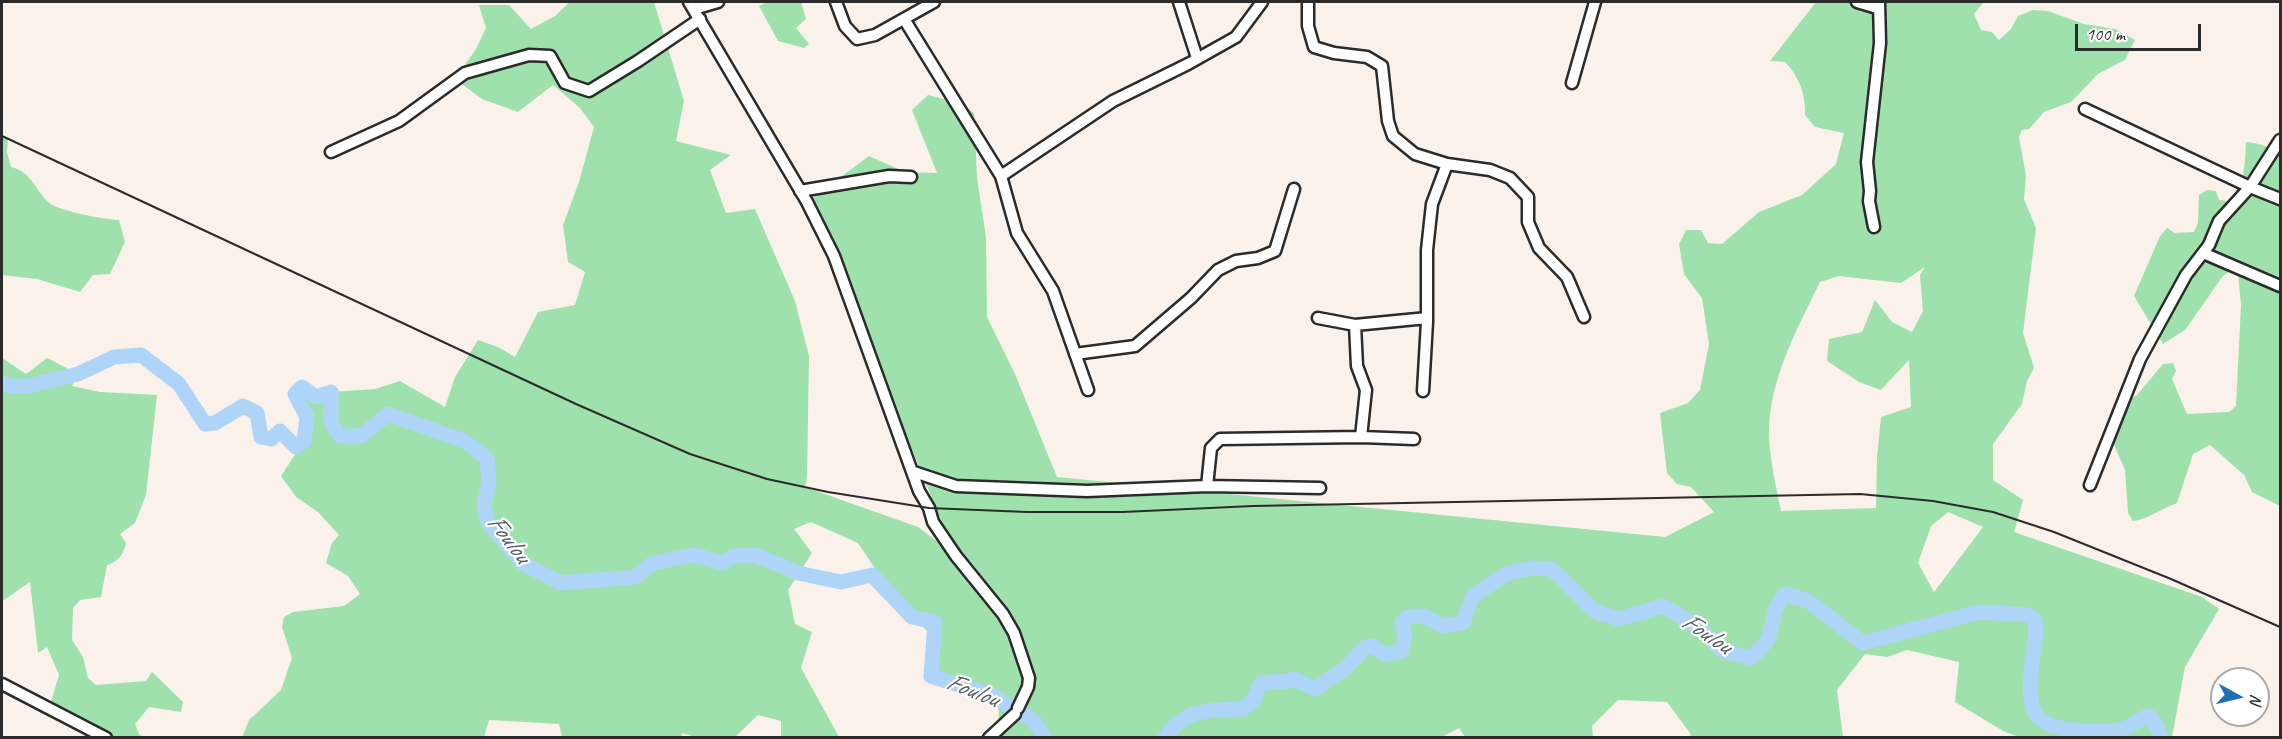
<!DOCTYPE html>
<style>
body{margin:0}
#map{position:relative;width:2282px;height:739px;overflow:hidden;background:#faf2ea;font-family:Caveat,sans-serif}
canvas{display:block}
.frame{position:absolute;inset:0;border:3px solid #2b2b2b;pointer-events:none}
.north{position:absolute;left:2210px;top:667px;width:60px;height:60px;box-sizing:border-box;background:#fff;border:2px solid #aaa;border-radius:50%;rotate:98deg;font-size:16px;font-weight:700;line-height:24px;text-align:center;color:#2b2b2b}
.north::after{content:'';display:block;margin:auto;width:21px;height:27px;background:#1f6fb2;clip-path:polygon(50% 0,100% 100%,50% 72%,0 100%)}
.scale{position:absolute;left:2075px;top:24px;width:126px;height:27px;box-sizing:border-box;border:3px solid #2b2b2b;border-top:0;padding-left:8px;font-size:18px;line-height:21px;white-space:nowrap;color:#2b2b2b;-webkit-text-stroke:4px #fff;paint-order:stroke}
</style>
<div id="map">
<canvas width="2282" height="739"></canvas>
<div class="frame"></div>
<div class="north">N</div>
<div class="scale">100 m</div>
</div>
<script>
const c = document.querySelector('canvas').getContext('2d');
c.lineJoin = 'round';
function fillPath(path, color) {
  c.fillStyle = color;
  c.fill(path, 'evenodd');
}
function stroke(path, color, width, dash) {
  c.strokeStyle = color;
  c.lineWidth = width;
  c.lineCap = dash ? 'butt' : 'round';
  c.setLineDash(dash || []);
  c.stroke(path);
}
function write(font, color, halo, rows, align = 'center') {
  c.font = font + ' Caveat,sans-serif';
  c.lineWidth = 4.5;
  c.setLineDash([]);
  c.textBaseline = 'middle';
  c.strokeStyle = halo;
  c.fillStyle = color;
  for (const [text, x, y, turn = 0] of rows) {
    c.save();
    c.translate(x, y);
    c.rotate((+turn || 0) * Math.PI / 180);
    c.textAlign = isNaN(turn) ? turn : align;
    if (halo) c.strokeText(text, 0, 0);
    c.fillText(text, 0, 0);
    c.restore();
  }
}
fillPath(new Path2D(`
 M570,2H654L684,101L676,141L731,155L710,170L726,213L755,209L795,301L809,356L807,478L805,487L918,527L955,555L909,442L893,415L807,202L869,156L905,172L937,173L912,110L928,95L959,103L974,113L977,178L986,237L987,317L1015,374L1057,477L1665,537L1714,512L1691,487L1677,484L1667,473L1660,413L1688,403L1700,390L1709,344L1702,298L1684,274L1679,244L1686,230H1701L1708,243L1722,244L1759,212L1802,195L1836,164L1844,133L1815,127L1805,115C1806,95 1799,76 1785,62L1770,61L1816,2H1984L1974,14L1981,30L1992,32L1999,40L2011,29L2018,16L2033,10L2048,11L2084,24L2115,29L2135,40L2125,60L2098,74L2071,102L2044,112L2029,129L2022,130L2019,137L2026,176L2024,199L2036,228L2023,333L2034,368L2027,381L2022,404L1993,444V480L2023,500L2014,532L2202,597L2219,609L2185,667L2172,737H2019L2003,731L1955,702L1959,662L1907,650L1887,657L1865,654L1837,690L1843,737H1691L1690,733L1667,702L1618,700L1592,726L1593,737H1465L1459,728L1440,738L989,737L998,728L999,711L993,696L931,676L928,657V632L872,575L876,570L858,543L811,522L794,529L812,553L788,590L795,624L812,632L801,668L839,737H781V721L758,715L734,738L695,737L682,733L681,738L562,737L559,724L489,720L484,737L242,738L249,720L281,690L292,658L282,627L284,617L293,612L344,606L360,594L348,576L326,563L332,543L339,535L318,512L296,497L281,476L304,441L307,417L295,394L302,387L316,397L331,392L375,389L400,381L445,407L455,377L478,340L498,347L515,357L538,312L575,305L585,272L568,262L563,225L579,182L594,127L580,108L553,85L518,112L482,99L455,79L476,49L486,28L479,5H509L531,29L555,16ZM1925,267L1920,275L1923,311L1912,332L1892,322L1875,300L1862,332L1829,339L1827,361L1859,382L1881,390L1909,360L1911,407L1881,417L1877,457L1876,508L1781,511C1775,480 1766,446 1770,415C1776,367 1799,325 1820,282L1839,276L1901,283ZM1948,512L1983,527L1934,592L1918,563L1931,526Z
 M767,2H801L806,19L796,28L809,44L804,48L778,41L759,6Z
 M2,136L8,139L7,152L11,167C34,173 35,192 51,204C60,211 107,220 119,220L125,242L110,274L93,275L80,292L37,279L2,275Z
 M2246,142C2259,143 2271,147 2280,156V506L2252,492L2244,475L2210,445L2193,454L2177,503C2163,508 2146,520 2133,521L2128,513L2125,470L2109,433L2111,411L2137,395L2163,364L2173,363L2176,371L2172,379L2187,414L2229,412L2236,406L2241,305L2238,274L2231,270L2223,276L2185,330L2163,344L2134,296L2160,236L2167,228L2175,233L2194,232L2198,223L2199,195L2207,190L2216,191L2219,200L2228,201C2245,189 2245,162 2246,142Z
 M2,358L26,374L47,358L78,374L72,386L100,392L157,395L146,495L135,523L120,534L126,543C123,555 119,561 107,565L101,597L80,600L73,608L72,640L83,657L88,678L96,685L146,681L152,672L183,702L181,712L149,707L135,724L139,734L143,737H85L81,731L62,722L50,705L59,675L47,647L38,653L30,582L4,600L2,599Z`), '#9ee1ac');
stroke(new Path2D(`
 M2,383L10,386H29L78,374L114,357L141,355L179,384L205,424L215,423L243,406L257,413L261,437L271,439L280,431L296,447L304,441L307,417L295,394L302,387L316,397L331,392V423L340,436H361L388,414L464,441L487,458L489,483L484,504L487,521L523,564L561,583L635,577L653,563L694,555L722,563L734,556L755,555L798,573L841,582L872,575L912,617L935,622L931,676L993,696L1034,721L1045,738
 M1165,738C1185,708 1211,710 1243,709L1254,699L1260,684C1272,680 1282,684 1294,679L1315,689L1347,667L1364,648L1372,646L1386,655L1401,651L1405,638L1402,622L1407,617L1424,616L1443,626L1463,623L1473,596L1506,574L1531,568L1552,569L1594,611L1619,619L1663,606L1698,627L1723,651L1751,658L1768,640L1776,608L1785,594L1808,601L1863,643L1979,612L2029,615L2035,621L2036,630C2034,655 2026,685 2033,709C2040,733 2099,734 2119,730C2129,728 2139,720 2148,716L2152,718L2162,738`), '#aed4f7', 15);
const minor = new Path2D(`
 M689,2L807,202L834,256L919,491L929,508L933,522L956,556L1003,614L1014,633L1029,678L1028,687L1018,708
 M836,2L845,26L857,39L875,35L934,2
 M1179,2L1197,58
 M1308,2V26L1314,47L1334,53L1367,57L1382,66L1388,121L1393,136L1415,154L1447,164L1490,170L1510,178L1528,197V222L1539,248L1567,277L1584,317
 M1857,2L1877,8
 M694,9L718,2
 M904,19L1001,176L1017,233L1053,291L1088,390
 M1572,83L1595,2
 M2085,109L2250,187L2280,199
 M331,152L399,121L465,73L529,55L550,56L565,83L589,91L638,61L700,19
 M1001,176L1113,101L1188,64L1236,37L1262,2
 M800,191L889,176L911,177
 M1874,227L1869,201L1870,191L1867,162L1880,43L1879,2
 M2203,253L2280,286
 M1318,318L1355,325L1427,318
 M1355,325L1357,366L1366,390L1361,437
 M1075,354L1135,346L1191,298L1218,270L1236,261L1258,258L1275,251L1294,189
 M1423,391L1427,322V250L1432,204L1447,164
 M914,472L956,486L1087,491L1207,486L1320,488
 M2090,485L2140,359L2186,275L2209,245L2219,221L2250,187L2280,140
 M1207,486L1211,448L1220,439L1361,437L1414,439
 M2,684L106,738
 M989,738L1015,714`);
stroke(minor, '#2b2b2b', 15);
stroke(minor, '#fff', 10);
stroke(new Path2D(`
 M2,136L576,404L690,454L767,479L828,492L929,508L1027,512H1123L1253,506L1860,494L1933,501L1993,512L2054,532L2171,579L2280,627`), '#2b2b2b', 2);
write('italic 26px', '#525e68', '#fff', [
 ["Foulou",508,539,52],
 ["Foulou",1706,634,33],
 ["Foulou",972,691,21]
]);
</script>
